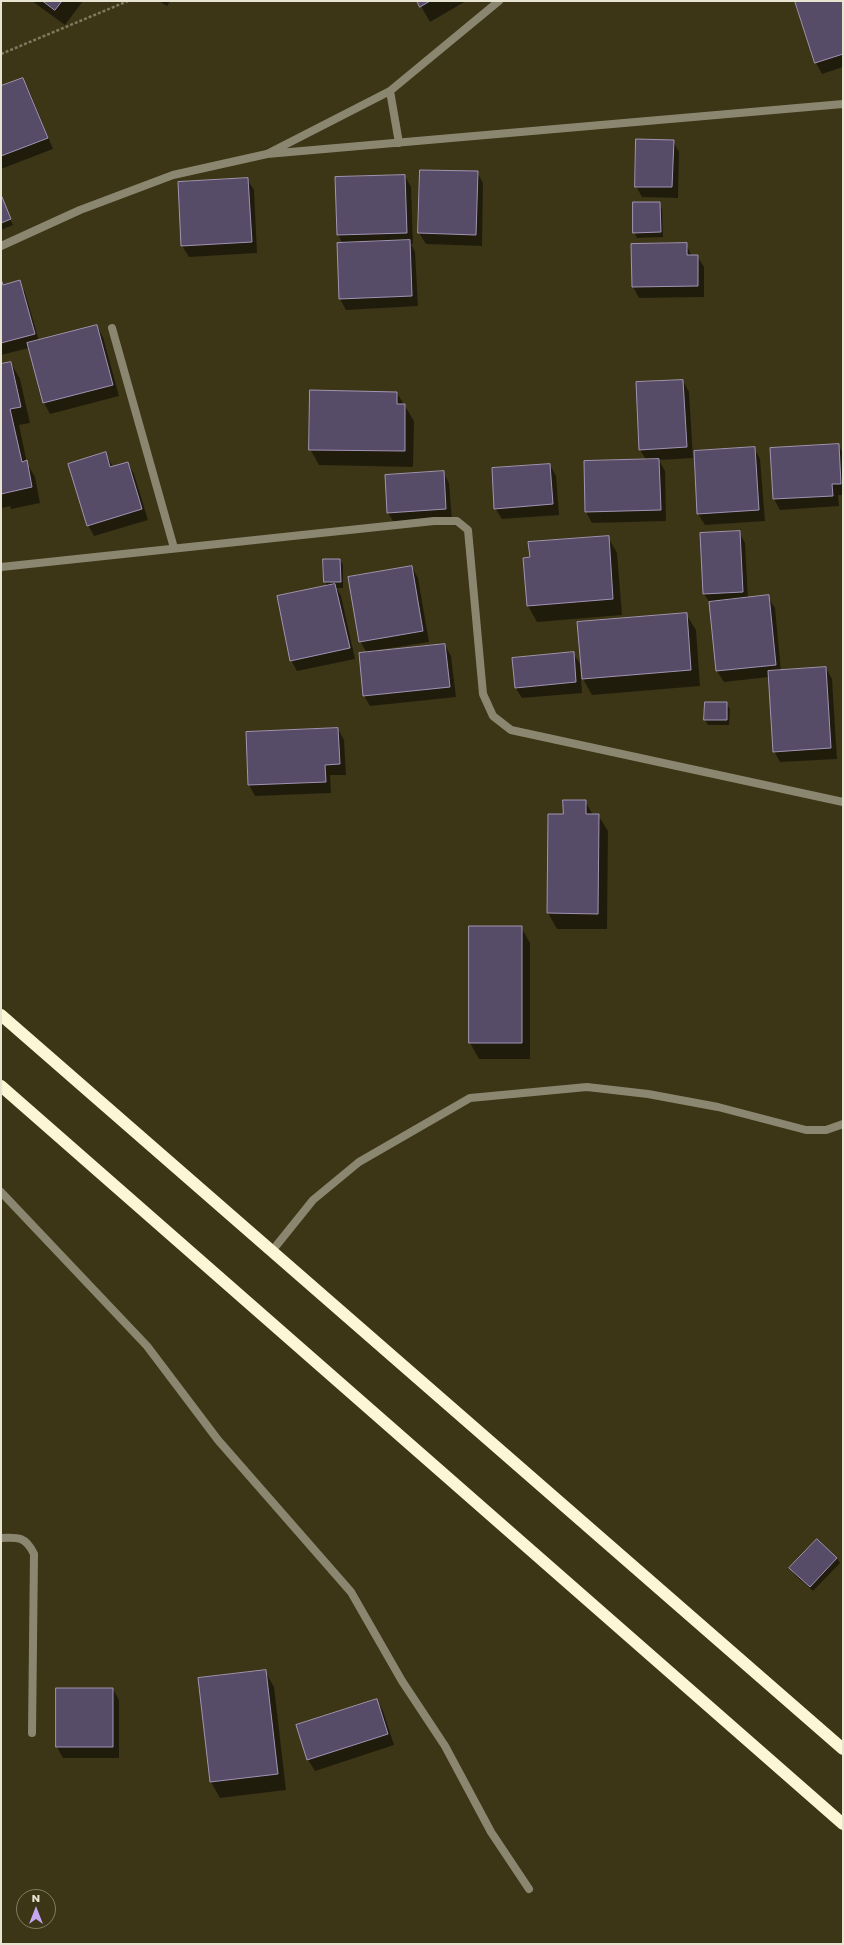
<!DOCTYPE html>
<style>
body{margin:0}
#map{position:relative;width:844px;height:1945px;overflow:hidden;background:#3c3617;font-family:Poppins,sans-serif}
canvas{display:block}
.frame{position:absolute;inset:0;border:2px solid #e8e4d2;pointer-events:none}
.north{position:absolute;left:16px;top:1889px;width:40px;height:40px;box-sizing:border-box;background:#3c3617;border:1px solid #817c62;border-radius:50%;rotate:0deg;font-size:11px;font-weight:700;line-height:16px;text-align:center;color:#e8e4d2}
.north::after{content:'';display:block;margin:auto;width:14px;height:18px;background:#c5a6f0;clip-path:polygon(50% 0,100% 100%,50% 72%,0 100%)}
</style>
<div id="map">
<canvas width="844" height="1945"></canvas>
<div class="frame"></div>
<div class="north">N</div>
</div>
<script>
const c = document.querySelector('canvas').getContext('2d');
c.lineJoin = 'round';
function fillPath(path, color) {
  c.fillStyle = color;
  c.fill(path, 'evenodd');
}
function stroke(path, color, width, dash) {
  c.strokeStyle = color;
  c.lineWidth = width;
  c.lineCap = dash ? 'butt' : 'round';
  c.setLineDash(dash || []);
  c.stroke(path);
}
fillPath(new Path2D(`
 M32,1H83L65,25Z
 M159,1H170L167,6Z
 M418,1H466L430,22Z
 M796,1H843V67L822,74L816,63Z
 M23,79L29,90L53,149L1,169V88Z
 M673,141L679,152L678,198L642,197L636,186Z
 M477,172L483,183L482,246L426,244L419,233Z
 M405,176L411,187L413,244H411L415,252L418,306L346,310L340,299L338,244H343L338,235Z
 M247,179L254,190L257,253L189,257L182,246L179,183Z
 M1,199L13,225L1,230Z
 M659,203L662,209L663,237L637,238L634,232Z
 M686,244L692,256H697L704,267V297L639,298L633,287L632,245Z
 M1,280L4,285L19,282L25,292L39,341L97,326L103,337L119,396L50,414L44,403L29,348L1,355Z
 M11,363L20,379L30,423L19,425L27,463L35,477L40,503L11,509L10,506L1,508V365Z
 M683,381L689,392L693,458L659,460L665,471L666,521L592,523L586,512L647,461L640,450Z
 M397,393L414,421L413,467L319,465L310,449Z
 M838,445L843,453V495H838L839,506L780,510L774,499Z
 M754,448L760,459L765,521L705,525L698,514Z
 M106,454L113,467L128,463L134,474L148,520L94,536L88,525Z
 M550,465L556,476L559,515L502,519L495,508Z
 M443,472L449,483L452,520L395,524L388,513Z
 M739,532L745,543L748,599L768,597L775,608L781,671L826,668L832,679L837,759L780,762L774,751L769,677L724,682L717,671L710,603L704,594Z
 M608,537L617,553L622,615L537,622L528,606L524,558Z
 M324,560H340L343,565V588H337L341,596L355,659L297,671L291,660L327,586L325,582Z
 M412,567L418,578L429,642L378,650V652L445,645L451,656L456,697L370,706L364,696L367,653L360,641Z
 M686,614L696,630L700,686L592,695L583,679Z
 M573,653L580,664L582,693L522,698L515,687Z
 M726,703L730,709L729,725H708L705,720Z
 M338,729L344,740L346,775H330L331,793L255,796L249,785L247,733Z
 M585,801L593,815H598L608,831L607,929H557L548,913L564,815Z
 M470,927H521L530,943V1059H479L470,1043Z
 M837,1558L840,1563L813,1591L794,1574L791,1569Z
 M265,1671L274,1687L286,1790L220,1798L211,1782Z
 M57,1689H113L119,1700V1758H63L57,1747Z
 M377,1700L383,1711L394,1745L315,1771L308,1760L297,1726Z`), '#0007');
const building = new Path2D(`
 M43,1H62L55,10Z
 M417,1H430L420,7Z
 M795,1H843V54L815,63Z
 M23,78L48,138L1,156V86Z
 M636,139L674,140L672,187H635Z
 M420,170L478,171L476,235L418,233Z
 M405,175L407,233L337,235L335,177Z
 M248,178L252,242L181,246L178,182Z
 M2,197L11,219L1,223V198Z
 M633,202H660L661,232L633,233Z
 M410,240L412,296L339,299L337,243Z
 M687,243V255H698V286L632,287L631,244Z
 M1,279L3,285L20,280L35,334L1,343Z
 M97,325L113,385L43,403L27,343Z
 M11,362L21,407L10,409L22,462L27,460L32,487L1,494V364Z
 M683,380L687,447L639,450L636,382Z
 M310,390L397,392V404H405V451L309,450Z
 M839,444L841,484H832L833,496L773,499L770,448Z
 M755,447L759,510L697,514L694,451Z
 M106,452L110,467L128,462L142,509L87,526L68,464Z
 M659,459L661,510L585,512L584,461Z
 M550,464L553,504L494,509L492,468Z
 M444,471L446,509L387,513L385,475Z
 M740,531L743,592L703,594L700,533Z
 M609,536L613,599L527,606L523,558L530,557L528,542Z
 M323,559H340L341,582H324Z
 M412,566L423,631L359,642L348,577Z
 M335,584L350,648L290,661L277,596Z
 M769,595L776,665L716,671L709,602Z
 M687,613L691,670L582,679L577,622Z
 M445,644L450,687L363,696L359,653Z
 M574,652L576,682L515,688L512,658Z
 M826,667L831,748L773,752L768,671Z
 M705,702H727V720H704Z
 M338,728L340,764L325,765L326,782L248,785L246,732Z
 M563,800H586V814H599L598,914L547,913L548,814H563Z
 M469,926H522V1043H469Z
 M817,1539L837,1558L810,1587L789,1568Z
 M266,1670L278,1774L210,1782L198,1678Z
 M56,1688H113V1747H56Z
 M377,1699L388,1734L307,1760L296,1725Z`);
fillPath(building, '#574c68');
stroke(building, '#a094b4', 1);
stroke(new Path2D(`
 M1,54L128,1`), '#7f795f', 2.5, [3, 2]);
stroke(new Path2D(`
 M390,91L399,143
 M267,154L843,104
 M1,246L80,210L173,175L267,154L390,91L499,1
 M112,328L174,548
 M1,567L434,521H457L468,530L483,694L493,716L511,730L843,802
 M1,1192L147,1346L218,1440L351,1592L402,1681L445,1746L491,1832L529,1889
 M272,1251L313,1200L359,1162L470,1098L587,1087L648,1094L718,1107L806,1130H826L843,1124
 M1,1538C19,1537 26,1537 34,1554L32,1733`), '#8b8670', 8);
stroke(new Path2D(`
 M1,1015L843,1749
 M1,1086L843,1824`), '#fdf6d4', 12);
</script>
